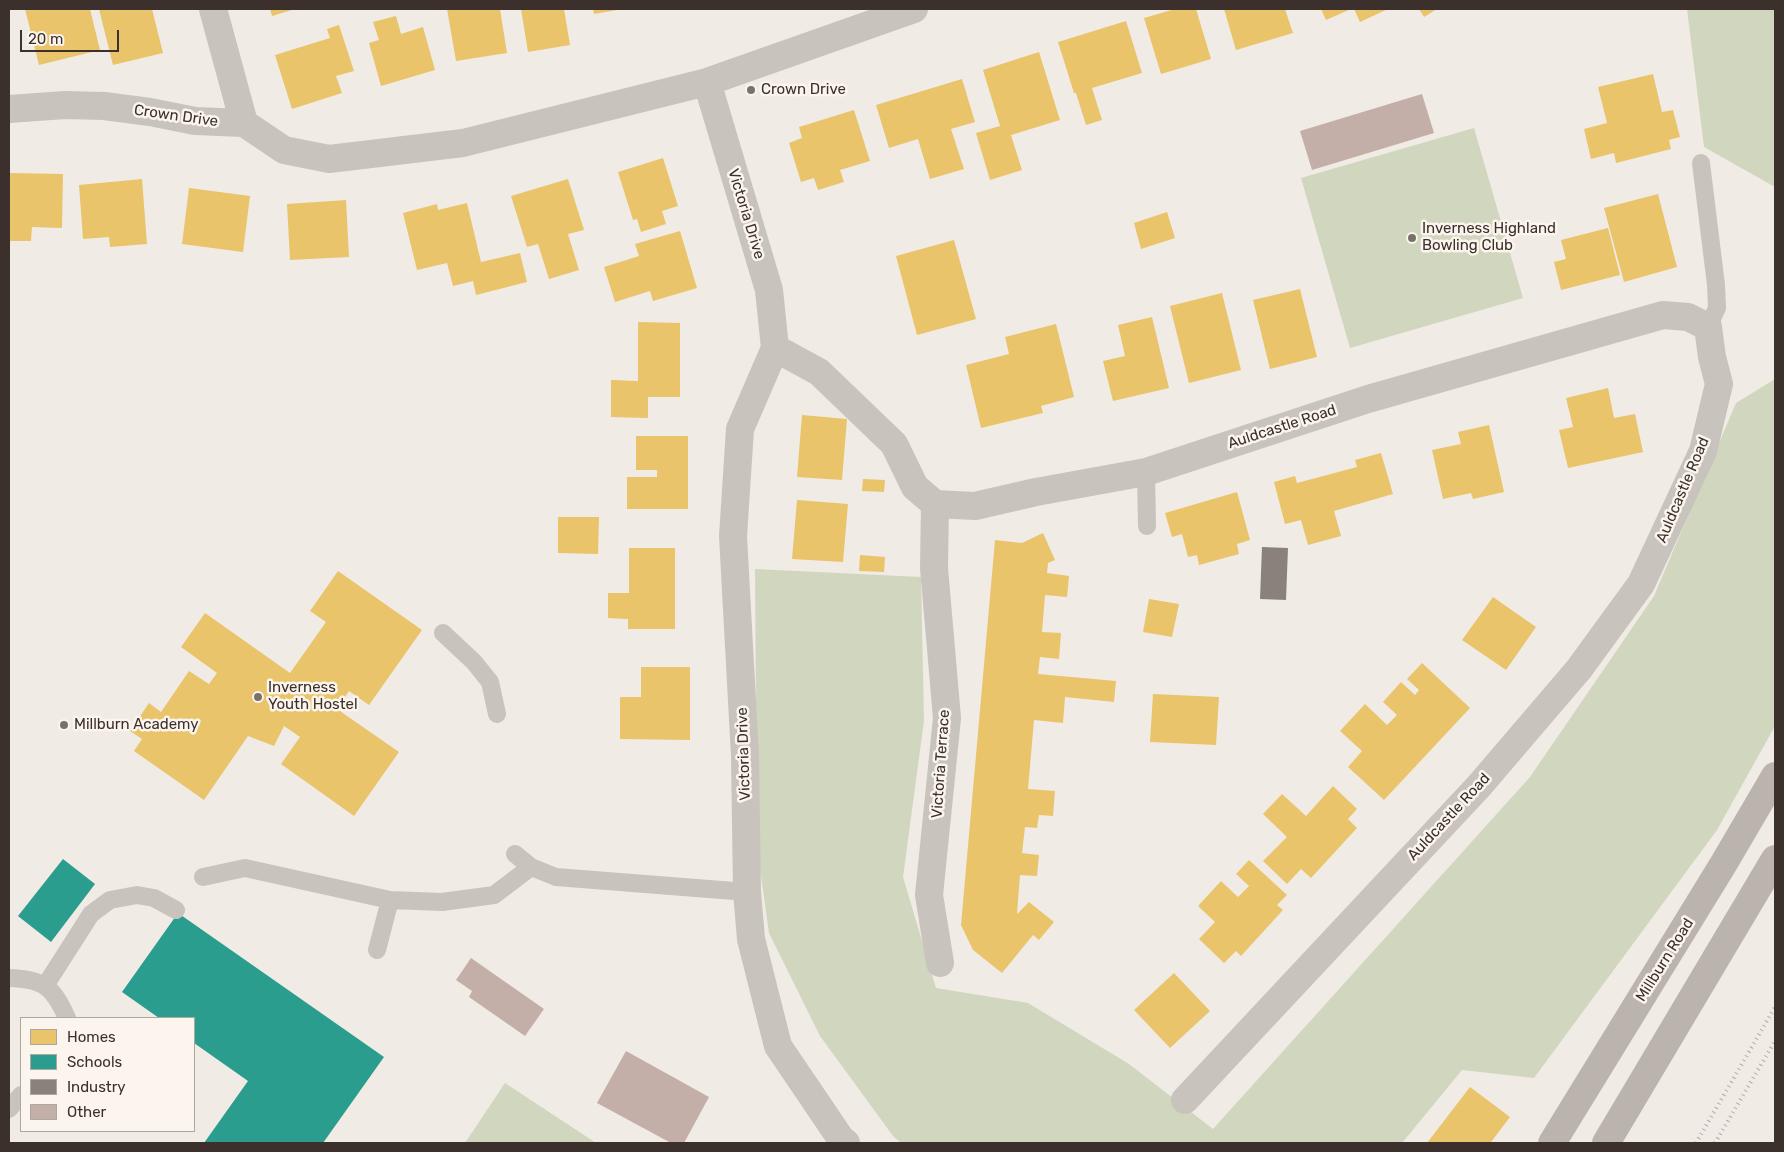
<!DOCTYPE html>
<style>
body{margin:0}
#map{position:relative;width:1784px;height:1152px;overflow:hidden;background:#f0ebe5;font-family:Rubik,sans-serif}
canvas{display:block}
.frame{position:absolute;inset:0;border:10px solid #3b302b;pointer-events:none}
.legend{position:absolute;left:20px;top:1017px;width:175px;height:115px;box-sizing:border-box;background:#fbf5ee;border:1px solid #aea6a0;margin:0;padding:6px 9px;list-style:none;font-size:15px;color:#3b302b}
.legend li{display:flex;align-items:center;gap:10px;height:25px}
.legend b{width:25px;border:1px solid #aea6a0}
.scale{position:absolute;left:20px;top:30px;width:99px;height:22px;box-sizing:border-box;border:2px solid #3b302b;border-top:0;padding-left:6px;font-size:15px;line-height:18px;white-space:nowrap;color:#3b302b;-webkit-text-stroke:4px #fbf5ee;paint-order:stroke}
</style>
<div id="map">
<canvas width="1784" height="1152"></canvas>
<div class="frame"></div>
<ul class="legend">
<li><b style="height:14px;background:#e9c46a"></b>Homes</li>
<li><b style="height:14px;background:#2a9d8f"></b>Schools</li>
<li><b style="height:14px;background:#8a817c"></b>Industry</li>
<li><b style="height:14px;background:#c3afa7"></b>Other</li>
</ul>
<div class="scale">20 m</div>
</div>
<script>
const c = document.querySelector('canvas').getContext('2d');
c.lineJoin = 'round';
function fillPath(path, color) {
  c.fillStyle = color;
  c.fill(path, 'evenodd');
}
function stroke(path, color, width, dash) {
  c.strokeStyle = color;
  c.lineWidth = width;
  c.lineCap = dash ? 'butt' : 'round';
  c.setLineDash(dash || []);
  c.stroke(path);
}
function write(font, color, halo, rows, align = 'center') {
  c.font = font + ' Rubik,sans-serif';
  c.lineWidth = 5;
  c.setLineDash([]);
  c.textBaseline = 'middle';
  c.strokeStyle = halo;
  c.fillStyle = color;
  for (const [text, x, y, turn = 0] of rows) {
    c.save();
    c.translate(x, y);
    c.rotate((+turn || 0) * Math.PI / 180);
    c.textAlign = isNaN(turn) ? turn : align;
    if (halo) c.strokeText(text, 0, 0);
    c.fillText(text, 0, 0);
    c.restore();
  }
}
fillPath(new Path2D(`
 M1687,9H1775V187L1704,147Z
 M1474,128L1523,298L1350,348L1301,178Z
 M1775,379V726L1717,830L1534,1078L1462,1070L1402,1143H901L893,1136L820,1036L769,933L757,847L755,569L921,577L924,721L903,877L936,988L1028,1003L1129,1064L1213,1129L1530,777L1654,596L1736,403Z
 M505,1083L596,1143H465Z`), '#d1d6bf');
fillPath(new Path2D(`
 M25,9H90L100,50L39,65Z
 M99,9H152L163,53L113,65Z
 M270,9H295L272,16Z
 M447,9H500L507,53L456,61Z
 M521,9H564L570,45L528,52Z
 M593,9H617V10L594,14Z
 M1175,9H1196L1211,59L1161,74L1144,18Z
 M1224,9H1285L1293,33L1236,50Z
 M1321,9H1351L1326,20Z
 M1354,9H1388L1360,22Z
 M1419,9H1437L1424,17Z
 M396,16L401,34L423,27L435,70L381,86L369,43L379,40L373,22Z
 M1126,21L1142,73L1092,88L1102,120L1086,125L1076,93H1074L1058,42Z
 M339,25L354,71L336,76L342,93L292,109L275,55L330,38L327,29Z
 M1039,52L1060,120L1011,135L1022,170L990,180L976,133L1000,126L983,70Z
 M1653,74L1662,112L1673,110L1680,137L1669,140L1671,149L1616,163L1614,153L1591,159L1584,129L1607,123L1598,87Z
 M962,79L975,122L951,129L964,169L930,179L918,139L889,148L876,105Z
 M854,110L870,161L840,170L844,182L818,190L814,178L801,182L789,143L802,138L799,127Z
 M663,158L678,206L662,211L666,224L641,232L637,219L633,220L618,172Z
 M9,173L63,174L62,228L32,227L31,241H9Z
 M142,179L147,244L110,247L109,237L83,239L79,185Z
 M568,179L584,230L568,234L579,270L549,279L538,244L527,247L511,196Z
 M189,188L250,196L243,252L182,244Z
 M1658,194L1677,267L1624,282L1604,208Z
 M346,200L349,257L290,260L287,204Z
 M467,203L481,262L520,253L527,282L476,295L473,281L453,286L447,263L417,270L403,213L437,204L438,210Z
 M1167,212L1175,238L1141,249L1134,223Z
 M1608,228L1620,275L1561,290L1554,262L1566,259L1561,240Z
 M680,231L697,288L653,301L650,291L615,302L604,267L639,256L635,244Z
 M954,240L976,319L917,335L896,256Z
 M1300,289L1317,357L1270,369L1253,300Z
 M1222,293L1241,370L1189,383L1170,306Z
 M1152,317L1169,388L1113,401L1103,361L1125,356L1118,325Z
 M638,322L680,323V397H648V418L611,417V380L638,381Z
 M1056,324L1074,397L1041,406L1043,413L981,428L966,365L1009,354L1005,337Z
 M1608,388L1614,418L1635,414L1643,452L1568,468L1559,430L1573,427L1566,398Z
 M802,415L847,419L842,480L797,477Z
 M1489,425L1504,492L1473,499L1471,493L1443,499L1432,450L1461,444L1458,432Z
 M636,436H688V509H627V477H657V470H636Z
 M1381,453L1393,494L1334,511L1341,536L1308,545L1301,520L1285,524L1274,482L1295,476L1297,483L1357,467L1355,460Z
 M863,479L885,480L884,492L862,491Z
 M1237,492L1250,540L1237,544L1239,554L1199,565L1197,555L1188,557L1182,534L1172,537L1165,513Z
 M797,500L848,504L843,562L792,559Z
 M558,517H599L598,554L558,553Z
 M1043,533L1055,560L1048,563L1047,573L1069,576L1067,597L1045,595L1042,632L1061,633L1059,659L1040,657L1038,674L1116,681L1114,702L1065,697L1063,723L1034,720L1028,789L1055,791L1053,816L1039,815L1037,828L1025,827L1022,853L1039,855L1037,876L1020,875L1017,914L1029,902L1054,922L1039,940L1033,935L1002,973L973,950L961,925L995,540L1022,543Z
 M629,548H675V629H628V619L608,618V593H629Z
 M860,555L885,557L884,572L859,571Z
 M338,571L422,630L369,705L349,691L337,709L399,752L354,816L281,764L300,737L284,726L274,746L248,736L204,800L134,751L142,739L130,731L149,703L161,712L189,671L209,684L217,673L181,647L205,613L290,673L326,622L310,611Z
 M1493,597L1536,627L1506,670L1462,640Z
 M1149,599L1179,604L1172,637L1143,632Z
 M1422,663L1470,708L1384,800L1348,767L1362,751L1340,731L1365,704L1387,725L1397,715L1383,702L1401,682L1415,695L1419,690L1407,679Z
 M641,667H690V740L620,739V697H641Z
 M1153,694L1219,697L1216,745L1150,742Z
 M1333,786L1357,809L1348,819L1357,828L1311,878L1301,869L1287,884L1263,861L1287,837L1263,814L1282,794L1306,816Z
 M1249,860L1287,895L1277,905L1283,910L1241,956L1236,951L1224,963L1199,939L1215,922L1198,906L1221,881L1238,897L1249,886L1236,874Z
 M1174,973L1210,1011L1170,1048L1134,1010Z
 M1470,1087L1510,1117L1491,1142L1493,1143H1427Z`), '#e9c46a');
fillPath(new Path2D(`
 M63,859L95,884L51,942L18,916Z
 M178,913L384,1057L323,1143H204L248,1081L194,1043V1018H159L122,992Z`), '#2a9d8f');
fillPath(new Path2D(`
 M1262,547L1288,548L1286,600L1260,599Z`), '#8a817c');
fillPath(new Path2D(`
 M1422,94L1434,133L1312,170L1300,131Z
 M471,958L544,1009L525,1036L469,997L472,991L456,980Z
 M626,1051L709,1097L684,1143H671L597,1103Z`), '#c3afa7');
stroke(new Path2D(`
 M1701,163L1716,285L1717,308L1708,327
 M1146,472L1147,526
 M443,633L474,662L490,682L497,714
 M515,854L531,867L556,877L747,892
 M203,877L245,868L390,900L442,902L494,895L531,867
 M377,950L390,900
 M9,978C44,979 53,987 67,1018
 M45,986L91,914L110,900L137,895L154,898L176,910
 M9,1109L21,1095`), '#c9c3be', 18);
stroke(new Path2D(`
 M213,9L244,123
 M707,82L769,290L775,348L740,429L733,536L745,756L747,892L751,939L778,1046L841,1139L846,1143
 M9,109L65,105L104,106L150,112L195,121L244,123L284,150L329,159L463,143L707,82L914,9
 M775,348L819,372L894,444L915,487L935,504
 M935,504L975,506L1036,492L1146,472L1368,399L1663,315L1688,317L1708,327L1712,357L1719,384L1703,451L1641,584L1579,669L1479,786L1185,1100
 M935,504L934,568L947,718L929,895L940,963`), '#c9c3be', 28);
stroke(new Path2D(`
 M1552,1143L1724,863L1775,776
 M1606,1143L1775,859`), '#bab3ae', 28);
stroke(new Path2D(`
 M1696,1143L1775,1007
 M1715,1143L1775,1041`), '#b1aca8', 4, [1, 4]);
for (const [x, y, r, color] of [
 [751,90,5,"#7a716c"],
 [1412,238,5,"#7a716c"],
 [258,697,5,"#7a716c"],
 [64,725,5,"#7a716c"]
]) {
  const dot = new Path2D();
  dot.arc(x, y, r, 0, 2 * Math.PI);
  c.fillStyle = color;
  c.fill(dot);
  stroke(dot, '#fbf5ee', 2);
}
write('15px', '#3b302b', '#fbf5ee', [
 ["Crown Drive",761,90],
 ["Inverness Highland",1422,229],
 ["Bowling Club",1422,246],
 ["Inverness",268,688],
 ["Youth Hostel",268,705],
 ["Millburn Academy",74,725]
], 'left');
write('15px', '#3b302b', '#fbf5ee', [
 ["Crown Drive",176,116,8],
 ["Victoria Drive",746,214,73],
 ["Auldcastle Road",1282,427,-18],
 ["Auldcastle Road",1683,490,-67],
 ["Victoria Drive",744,754,-92],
 ["Victoria Terrace",941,764,-86],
 ["Auldcastle Road",1449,817,-47],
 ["Millburn Road",1665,960,-58]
]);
</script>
